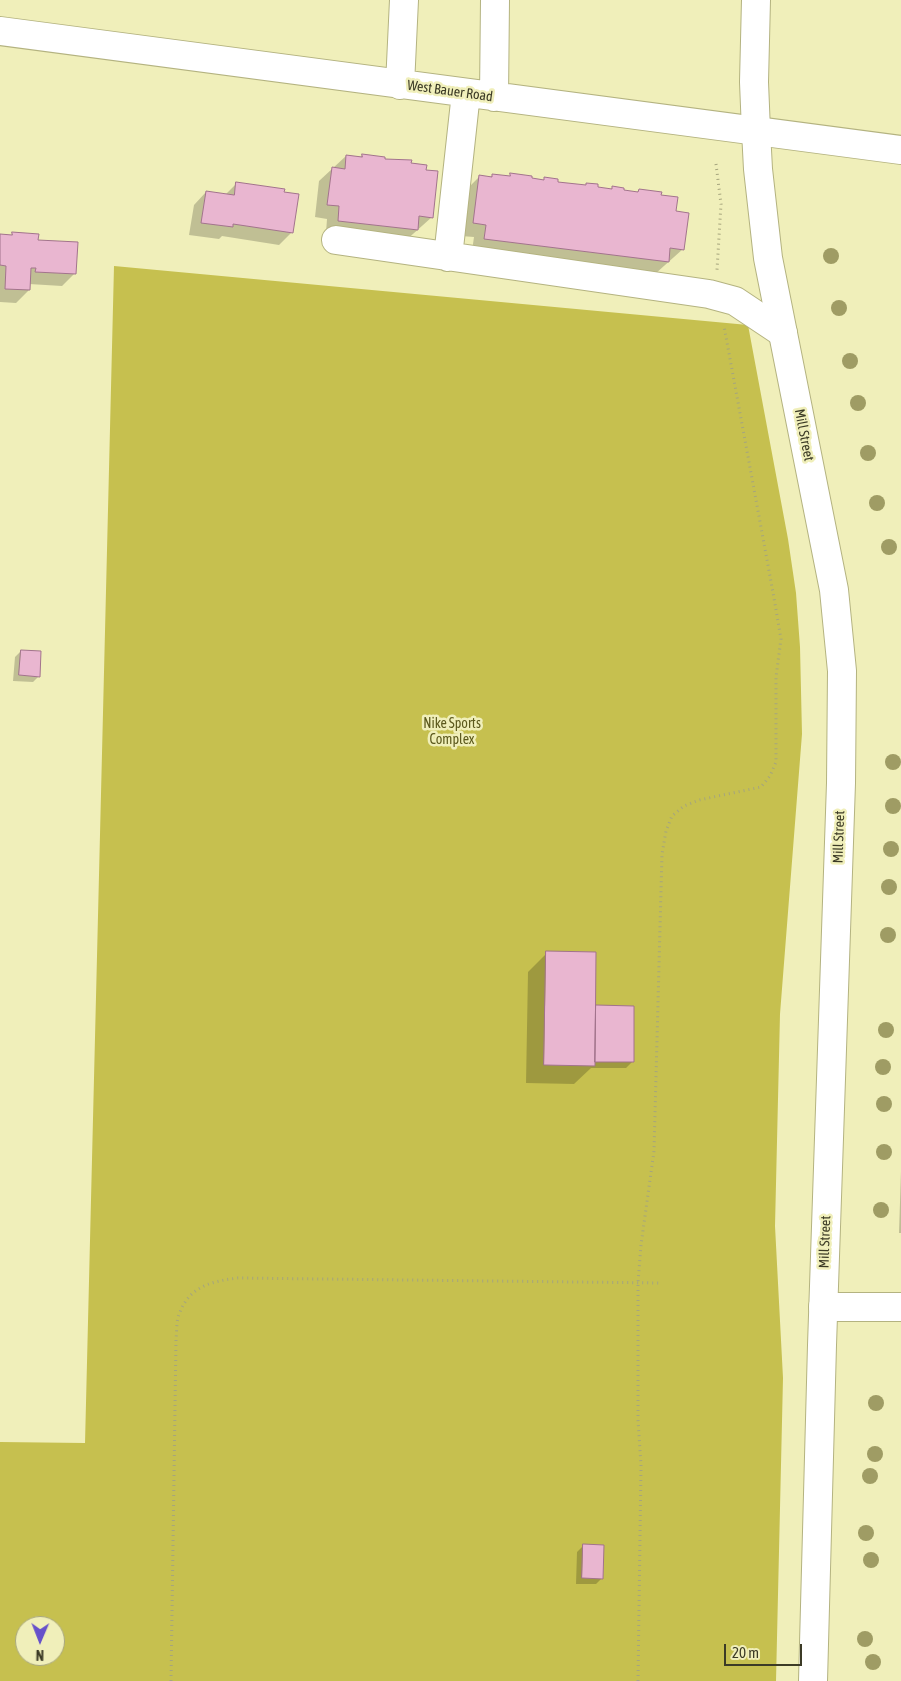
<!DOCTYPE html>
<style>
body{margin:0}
#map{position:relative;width:901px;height:1681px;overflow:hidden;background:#f0efba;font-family:"Asap Condensed",sans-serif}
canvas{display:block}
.north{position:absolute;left:15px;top:1616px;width:50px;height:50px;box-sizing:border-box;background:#f0efba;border:1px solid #a8a77f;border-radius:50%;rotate:181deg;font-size:14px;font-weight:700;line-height:20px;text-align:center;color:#3c3b26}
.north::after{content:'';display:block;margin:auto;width:18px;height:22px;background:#6651ca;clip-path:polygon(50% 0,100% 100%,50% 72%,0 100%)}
.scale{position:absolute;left:724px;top:1644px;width:78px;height:22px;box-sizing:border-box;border:2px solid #3c3b26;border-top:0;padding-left:6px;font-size:15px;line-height:18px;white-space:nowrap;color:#3c3b26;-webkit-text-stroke:4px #f0efba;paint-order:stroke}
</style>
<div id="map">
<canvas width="901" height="1681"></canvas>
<div class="north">N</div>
<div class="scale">20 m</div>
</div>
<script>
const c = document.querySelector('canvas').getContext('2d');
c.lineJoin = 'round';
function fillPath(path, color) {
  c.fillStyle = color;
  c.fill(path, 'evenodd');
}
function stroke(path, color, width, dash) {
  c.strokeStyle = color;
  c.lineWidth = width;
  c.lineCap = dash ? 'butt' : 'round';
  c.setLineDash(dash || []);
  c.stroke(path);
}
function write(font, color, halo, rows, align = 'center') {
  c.font = font + ' "Asap Condensed",sans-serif';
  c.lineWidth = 5;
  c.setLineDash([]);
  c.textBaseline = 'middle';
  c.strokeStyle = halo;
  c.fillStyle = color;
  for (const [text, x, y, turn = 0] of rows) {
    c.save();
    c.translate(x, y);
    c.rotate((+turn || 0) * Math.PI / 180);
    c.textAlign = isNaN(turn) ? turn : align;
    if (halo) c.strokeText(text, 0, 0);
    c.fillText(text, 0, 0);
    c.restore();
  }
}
fillPath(new Path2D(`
 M114,266L748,325L788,539L796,593L800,647L802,734L780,1014L775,1226L783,1378L776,1681H0V1442L85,1443ZM25,1626H55V1656H25Z`), '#c6c04f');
fillPath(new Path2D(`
 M362,155L410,164L432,217L404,242L326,233L327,219L315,217L319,181L346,156L360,158Z
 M493,175L509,177L511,175L543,181L544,179L556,183L610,190L613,187L623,191L636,193L639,190L660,196L683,249L655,274L472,251L474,237L461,236L467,189L479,177L489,178Z
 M237,183L292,232L279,245L222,236L219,239L189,235L194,205L206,192L225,195Z
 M13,233L37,241L75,273L62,286L29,284V290L16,303L0,302V236H10Z
 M21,651L39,676L33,682L13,681L15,657Z
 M547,953L594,1006L633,1007L632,1062L626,1068H591L574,1084L526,1083L528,972Z
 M901,1171V1233H899Z
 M583,1546L602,1578L596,1584H576L577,1552Z`), '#0003');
const building = new Path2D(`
 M362,154L385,157V159L412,160L411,163L427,165L426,170L438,171L433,218L419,216L418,230L338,221L339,206L327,205L332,167L345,169L346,155L362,157Z
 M510,173L532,176V178L544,180V177L558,179V182L586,185V183L598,184V187L612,189V186L624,188V190L638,192L639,189L662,192L661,195L678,197L676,211L689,213L684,250L670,248L669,262L484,239L486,225L473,223L479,175L492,177V174L510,176Z
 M236,182L285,189L284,192L299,194L293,233L233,224V227L201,223L206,191L234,195Z
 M12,232L39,234L38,240L78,242L76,274L35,272L36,268H31L30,290L5,289L6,266L0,265V234L12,235Z
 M21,650L41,651L40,677L19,675Z
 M546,951L596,952L595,1066L544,1065Z
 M596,1005L634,1006V1062H595Z
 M583,1544L604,1545L603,1579L582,1578Z`);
fillPath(building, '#e9b6d0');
stroke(building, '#a2738c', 1);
const minor = new Path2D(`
 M0,31L901,150
 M400,85L404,0
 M494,97L495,0
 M336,240L709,294L735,301L783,333
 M448,257L466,93
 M823,1307H901`);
const major = new Path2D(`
 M756,0L754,82L756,131L758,169L768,258L834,590L842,671L841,783L822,1345L813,1681`);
stroke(minor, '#b4b380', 30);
stroke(major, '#b4b380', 30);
stroke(new Path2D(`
 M716,164L721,204L717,270
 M171,1681L176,1339C177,1331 176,1320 180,1312C190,1286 213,1281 238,1278L661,1283
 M638,1681L641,1465L638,1420V1283L641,1245L654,1151L662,854L666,831L672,816L684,806L699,800L761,787L770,776L776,762V677L781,639L774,598L724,326`), '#a6a57d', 3, [1, 4]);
stroke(minor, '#fff', 28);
stroke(major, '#fff', 28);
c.fillStyle = '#9f9c64';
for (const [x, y] of [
 [831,256],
 [839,308],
 [850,361],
 [858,403],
 [868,453],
 [877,503],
 [889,547],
 [893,762],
 [893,806],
 [891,849],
 [889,887],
 [888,935],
 [886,1030],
 [883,1067],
 [884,1104],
 [884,1152],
 [881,1210],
 [876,1403],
 [875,1454],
 [870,1476],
 [866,1533],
 [871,1560],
 [865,1639],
 [873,1662]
]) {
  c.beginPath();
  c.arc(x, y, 8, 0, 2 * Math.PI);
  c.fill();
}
write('14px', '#3c3b26', '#f0efba', [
 ["West Bauer Road",450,91,8],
 ["Mill Street",804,435,79],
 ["Mill Street",839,837,-88],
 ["Mill Street",825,1242,-88]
]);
write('14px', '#5c591d', '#f0efba', [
 ["Nike Sports",452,724],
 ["Complex",452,740]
]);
</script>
